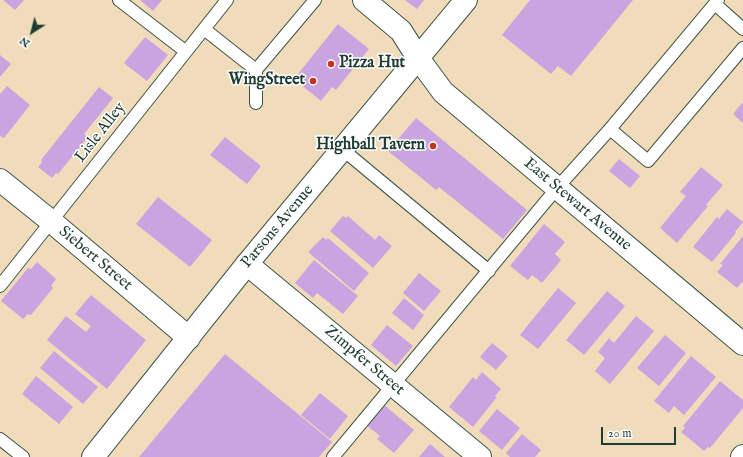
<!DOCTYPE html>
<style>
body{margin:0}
#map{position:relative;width:743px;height:457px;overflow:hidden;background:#f0dcbb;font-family:"IM FELL English",serif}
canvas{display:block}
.north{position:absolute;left:12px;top:12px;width:40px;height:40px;-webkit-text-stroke:3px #fff;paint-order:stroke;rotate:216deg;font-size:11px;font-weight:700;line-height:16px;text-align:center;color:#1f3d34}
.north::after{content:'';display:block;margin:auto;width:14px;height:18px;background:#1f3d34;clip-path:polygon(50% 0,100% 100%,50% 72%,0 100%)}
.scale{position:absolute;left:601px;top:427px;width:75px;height:18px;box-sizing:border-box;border:2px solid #1f3d34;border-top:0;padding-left:5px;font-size:12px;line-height:14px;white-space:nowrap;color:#1f3d34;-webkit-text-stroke:3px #fff;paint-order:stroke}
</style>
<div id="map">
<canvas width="743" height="457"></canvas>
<div class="north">N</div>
<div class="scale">20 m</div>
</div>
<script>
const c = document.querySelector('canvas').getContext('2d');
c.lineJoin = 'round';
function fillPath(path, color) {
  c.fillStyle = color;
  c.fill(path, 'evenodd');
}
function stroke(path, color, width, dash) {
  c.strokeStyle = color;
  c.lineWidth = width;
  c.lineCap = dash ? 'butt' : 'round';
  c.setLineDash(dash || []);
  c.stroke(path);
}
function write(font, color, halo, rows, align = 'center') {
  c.font = font + ' "IM FELL English",serif';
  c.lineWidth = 3;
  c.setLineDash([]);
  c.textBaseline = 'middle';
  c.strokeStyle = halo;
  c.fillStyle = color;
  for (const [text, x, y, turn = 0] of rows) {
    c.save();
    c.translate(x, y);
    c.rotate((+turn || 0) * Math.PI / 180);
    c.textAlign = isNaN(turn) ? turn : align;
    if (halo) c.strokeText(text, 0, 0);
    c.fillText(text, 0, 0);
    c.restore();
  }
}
fillPath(new Path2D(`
 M3,0H24L15,10Z
 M140,0H162L153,11Z
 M405,0H424L417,9Z
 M530,0H633L571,76L558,66L551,74L502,35Z
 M338,24L369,49L336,90L332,87L321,101L294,79Z
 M145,37L168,55L147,81L124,63Z
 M0,55L11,64L0,77Z
 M7,86L30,105L4,138L0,136V94Z
 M99,87L113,98L84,134L88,137L58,174L56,173L52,178L38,167L42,162L41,160Z
 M742,103L743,104V123L733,114Z
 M416,118L527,210L503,239L439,187L436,190L388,151Z
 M225,137L261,166L247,184L210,155Z
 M619,159L640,176L630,188L609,171Z
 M701,167L723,185L706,205L708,206L677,243L660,228L686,196L680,192Z
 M158,197L212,240L190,267L136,224Z
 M727,209L743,222L735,232L736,233L712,262L693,247L717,217L719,219Z
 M343,216L346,218L348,216L375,240L379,235L392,246L373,268L330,231Z
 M544,224L565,242L555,254L561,260L542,283L532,275L528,280L510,266Z
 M743,236V283L742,282L737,288L717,272L723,265L720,264Z
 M323,237L326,240L328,238L369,273L354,291L308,252Z
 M314,260L358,296L343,314L317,293L313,298L295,283Z
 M37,262L56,279L51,286L53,288L31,315L28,314L23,319L1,301L28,268L31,269Z
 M419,273L441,291L424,311L403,293Z
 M558,288L576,303L538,349L520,335Z
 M607,291L625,306L584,355L566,340Z
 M91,295L146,340L107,389L47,340L66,316L86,332L91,326L75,314Z
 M404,298L424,315L413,330L392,313Z
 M636,316L654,331L610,384L595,371L605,358L598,352L609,338L614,343Z
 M387,325L413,346L396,366L371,345Z
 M665,335L686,353L659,386L637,368Z
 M492,343L508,356L496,370L480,357Z
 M54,351L98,387L83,404L40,368Z
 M225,354L332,442L319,457H139Z
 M691,356L716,377L684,415L674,406L669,413L654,401Z
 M482,372L501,389L495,396L497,397L473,427L449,407L473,377L476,380Z
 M36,376L73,407L59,424L22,394Z
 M720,381L743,400V408L710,448L708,447L704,451L681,432L685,428L683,426Z
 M320,393L348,416L330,439L301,415Z
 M383,404L414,430L394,453L377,439L380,436L366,425Z
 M497,409L520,428L502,450L479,431Z
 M522,434L541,450L535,457H510L506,453Z
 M430,444L445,457H419Z`), '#c8a4e0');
const service = new Path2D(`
 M119,0L185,51
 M715,4L743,29
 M204,29L256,70L315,0
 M256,103V70
 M610,129L648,161L743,48
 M342,149L489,271
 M0,286L227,0
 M0,439L23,457
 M333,457L557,188L610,129L718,0`);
const minor = new Path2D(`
 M364,0L401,31L418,58L443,92L743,344
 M0,180L52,222L189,338
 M247,264L480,457
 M742,457L743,456`);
const primary = new Path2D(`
 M93,457L247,264L466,0`);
stroke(service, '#3e5548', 14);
stroke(minor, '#3e5548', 24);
stroke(primary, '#3e5548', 24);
stroke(service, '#fff', 12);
stroke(minor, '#fff', 22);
stroke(primary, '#fff', 22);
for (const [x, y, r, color] of [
 [331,64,4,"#c8321e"],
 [313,81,4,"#c8321e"],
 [433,146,4,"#c8321e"]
]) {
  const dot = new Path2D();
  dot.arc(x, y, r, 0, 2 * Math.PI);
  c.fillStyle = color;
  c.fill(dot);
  stroke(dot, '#fff', 1.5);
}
write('bold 16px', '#1f3d34', '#fff', [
 ["Pizza Hut",339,64,"left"],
 ["WingStreet",305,81],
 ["Highball Tavern",425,146]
], 'right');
write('16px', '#1f3d34', '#fff', [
 ["Lisle Alley",101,133,-52],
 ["East Stewart Avenue",577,205,40],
 ["Parsons Avenue",278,227,-50],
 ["Siebert Street",95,259,40],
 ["Zimpfer Street",364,361,40]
]);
</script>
